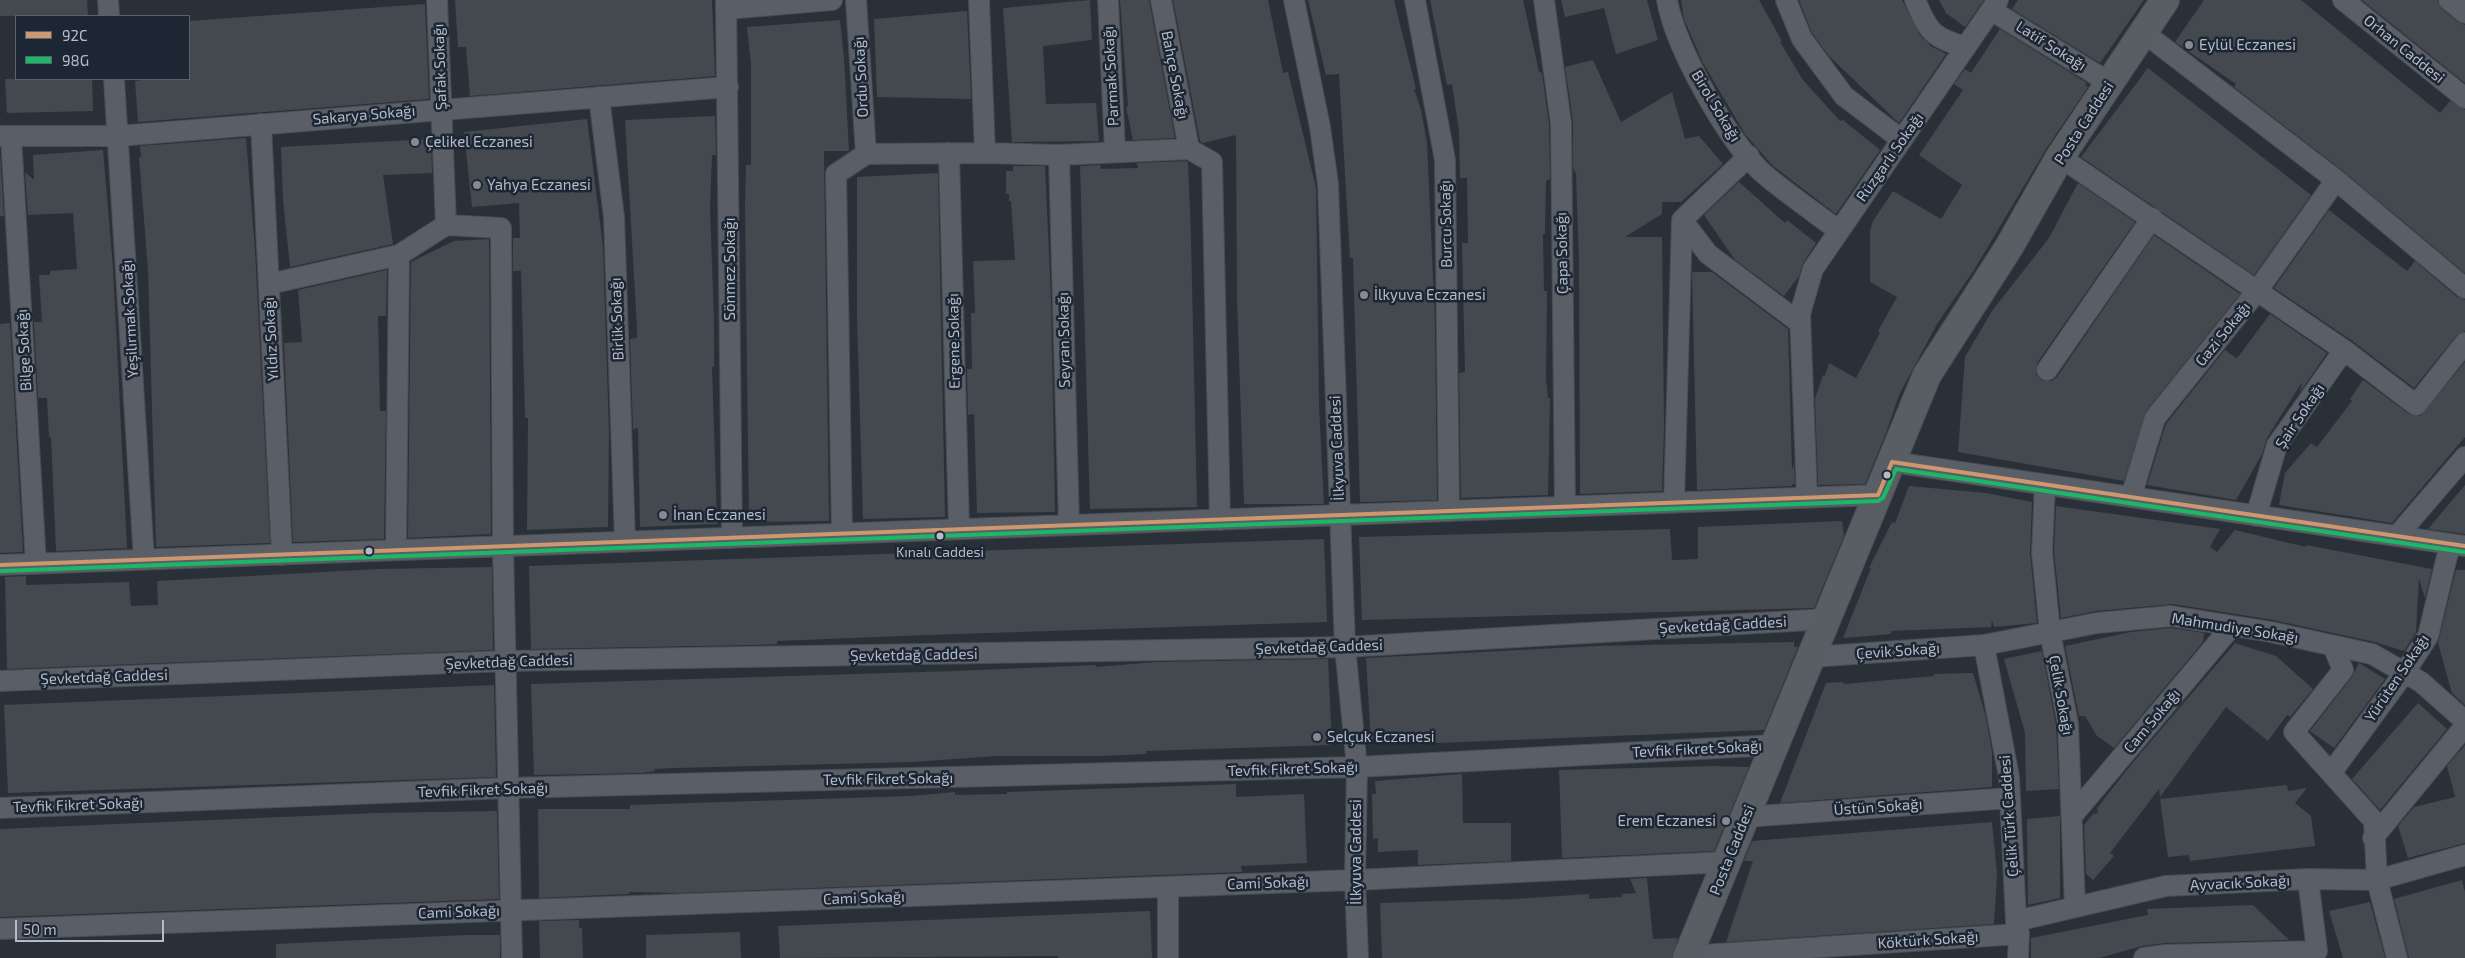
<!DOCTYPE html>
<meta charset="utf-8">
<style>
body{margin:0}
#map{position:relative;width:2465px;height:958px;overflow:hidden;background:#2a3038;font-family:"Exo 2",sans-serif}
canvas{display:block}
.legend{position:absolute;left:15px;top:15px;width:175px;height:65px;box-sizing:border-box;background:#1d2633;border:1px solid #59626f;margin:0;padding:6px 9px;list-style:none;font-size:15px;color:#b4bcc9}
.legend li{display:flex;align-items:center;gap:10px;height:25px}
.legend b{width:25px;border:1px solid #59626f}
.scale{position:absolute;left:15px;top:920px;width:149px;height:22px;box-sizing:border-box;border:2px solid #b4bcc9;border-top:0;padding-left:6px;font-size:15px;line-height:18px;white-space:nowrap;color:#b4bcc9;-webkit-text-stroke:4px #1d2633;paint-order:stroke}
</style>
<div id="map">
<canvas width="2465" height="958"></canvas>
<ul class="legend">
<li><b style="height:6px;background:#cd976f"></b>92C</li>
<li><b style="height:6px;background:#1ab867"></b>98G</li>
</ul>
<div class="scale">50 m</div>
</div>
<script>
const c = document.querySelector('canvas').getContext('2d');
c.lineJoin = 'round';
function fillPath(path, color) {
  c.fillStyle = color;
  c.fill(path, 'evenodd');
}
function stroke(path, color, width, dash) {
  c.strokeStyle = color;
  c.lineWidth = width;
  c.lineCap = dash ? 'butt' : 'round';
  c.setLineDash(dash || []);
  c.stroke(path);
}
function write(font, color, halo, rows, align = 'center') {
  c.font = font + ' "Exo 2",sans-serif';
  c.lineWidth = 5;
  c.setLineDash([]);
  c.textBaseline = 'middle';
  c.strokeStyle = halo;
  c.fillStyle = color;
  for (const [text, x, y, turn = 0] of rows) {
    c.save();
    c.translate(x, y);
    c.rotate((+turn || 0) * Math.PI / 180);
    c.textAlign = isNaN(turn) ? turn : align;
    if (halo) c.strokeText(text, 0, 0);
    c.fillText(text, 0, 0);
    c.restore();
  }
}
fillPath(new Path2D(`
 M0,0H87L88,16H0Z
 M455,0H712L715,76L470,96L466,47H458Z
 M1090,0L1092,40L1043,46L1046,104L1096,103L1099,141L1012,142L1003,8Z
 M1120,0H1149L1175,138L1133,140L1126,107L1128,106Z
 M1173,0H1268L1283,73L1288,72L1316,188L1319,405L1324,504H1244L1237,299L1236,135L1203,143L1200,141Z
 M1308,0H1394L1416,89H1414L1421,110L1427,142L1435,323L1437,500L1360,502L1353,258H1350L1339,74L1326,75Z
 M1430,0H1523L1539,72L1542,73L1549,124L1550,179L1546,181L1545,234H1543L1544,291H1547L1546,380L1548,398H1550L1548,495L1461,498L1459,373L1465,372L1462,243H1468L1467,178H1460L1459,131L1452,84L1447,85Z
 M1561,0H1647L1658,40L1616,54L1604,8L1565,17Z
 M1681,0H1759L1782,41L1780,42L1803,80L1840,121L1843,120L1880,150L1836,214L1773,166L1745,134L1703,63L1684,19Z
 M1799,0H1902L1919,34L1931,46L1946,54L1899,123L1829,56L1812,33Z
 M1939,0H1984L1965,27L1946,13Z
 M2018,0H2144L2100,63L2012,9Z
 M2204,0H2301L2440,113L2450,101L2465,110V273L2343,171L2234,87L2236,84L2175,42Z
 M2362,0H2437L2442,9L2458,22L2465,25V83Z
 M425,4L429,99L138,122L135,81L149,79H189V21Z
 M967,11L971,99L877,97L874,19Z
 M840,20L844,58L849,151H824L829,521L749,522L745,206L746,165H751V64L747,27Z
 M2000,29L2087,83L2085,85L2088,87L2046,149L1974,270L1937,324L1899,395L1886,433L1865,484L1818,485L1815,399L1823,375L1825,376L1829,363L1856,378L1880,333L1878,331L1897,297L1870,282V231L1873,221L1893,191L1941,219L1962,185L1919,155L1963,90L1954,84L1965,69L1971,73Z
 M1593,60L1621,122L1672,92L1685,139L1699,136L1723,164L1681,202H1662V214L1625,237H1662L1664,428L1662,491L1580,494L1579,262L1576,174L1573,167V121L1565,67Z
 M2148,68L2311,195L2254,275L2081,157Z
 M5,79H92L93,111L7,113Z
 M715,116L716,155H712L710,208L714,318V367H712L717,524L640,527L638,428L633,429L630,339L637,338V328L625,120Z
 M587,119L603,247L609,432L608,527L527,530L528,418H525L521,271H513V238H520L519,203L472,207L464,132Z
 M246,138L255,250L270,543L156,547L148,270L139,157H141L140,146Z
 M431,139L432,173L383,175L393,244L290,267L283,200L281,147Z
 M103,150L113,268L127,548L56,551L51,437H49L47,398H38L34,322H42L39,275H50V271L77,269L73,213L28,215L25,172L34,180L33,155Z
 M0,152L4,216H0Z
 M1186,161L1188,162L1191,239L1197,507L1090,509L1080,166L1100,165L1101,169L1138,168L1137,163Z
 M1013,166H1045L1051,300L1055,512L977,513L974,414L968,415L967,369H972L971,313H975L973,261L1015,260L1011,201H1009V194H1006V171H1013Z
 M938,173L945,517L863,519L857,317V177Z
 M1739,182L1785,223L1787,220L1816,243L1803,263L1799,276L1784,296L1735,260L1704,215Z
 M2078,183L2135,222L2037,363L2036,375L2041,380L2052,381L2057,377L2154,235L2240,294L2146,411L2124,481L1958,452L1965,357L1992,311L2049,238Z
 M2329,210L2407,271L2415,261L2457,297L2465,300V331L2456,336L2414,388L2351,340L2274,288Z
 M489,239L491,534L408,538L411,262L454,241Z
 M387,270L386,316H378L380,411H386L384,539L293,542L284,343L302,342L298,290Z
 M1692,272H1712L1788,329L1792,470L1794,464L1795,484H1792V486L1697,490Z
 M2270,314L2327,353L2300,392L2302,382L2267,438L2262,454L2236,500L2147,485L2166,424L2225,350L2236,358L2238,357Z
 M10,323L23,552L0,553V324Z
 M2465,362V437L2392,523L2279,505L2285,473L2311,443L2317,447L2352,401L2350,399L2363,380L2409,414L2420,416Z
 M2465,485V534L2428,529Z
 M1909,486L1986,493L2032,502L2030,553L2037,623L1994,627L1992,620L1991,627L1891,631V634L1843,638L1871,568H1869L1892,522L1895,523Z
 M2056,506L2220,529L2210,547L2217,552L2235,530L2306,547V545L2432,569L2425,598L2419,579L2416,632L2404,651L2375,642L2273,620L2173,604L2096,611L2061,618L2054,552Z
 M1842,521L1844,536L1814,608L1362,620L1359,537L1670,529L1672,560L1698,559V527Z
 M1324,539L1327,622L927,635L777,641V644L752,645L531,649L529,566Z
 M492,567L493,650L7,669L5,577L26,576V585L129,582L131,606L158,605L157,581L379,569Z
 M2456,570H2465V705L2452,693L2438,643Z
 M2171,628L2204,633L2203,642L2114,748L2097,736L2085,716H2079L2065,646L2131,632Z
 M1794,642V647H1798L1764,730L1412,744L1411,740L1371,741L1366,658L1596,646Z
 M2235,643L2276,656L2313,689L2290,717L2287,715L2268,741L2226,707L2160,797L2159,789L2110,853L2114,856L2093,880L2086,874L2084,825L2093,814L2098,813L2097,808L2134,761Z
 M2042,651L2056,725L2059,789L2026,791L2025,733L2004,659Z
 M1328,659L1332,745L1146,751V754L1100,756H997L913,762L674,768L654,769L655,771L642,773L534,775L531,684L954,671L1096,665V667L1157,662Z
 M2359,663L2385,679L2334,748L2310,731L2352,677Z
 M1973,673L1986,717L1992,752V787L1780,803L1826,683L1843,682L1844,684L1934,676V674Z
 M494,685L496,777L8,793L4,705Z
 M2418,703L2447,729L2380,810L2352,779Z
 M2465,745V843L2408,858L2398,826L2414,807L2455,797L2447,766Z
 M1713,766L1749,767L1714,851L1562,858L1559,770Z
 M1462,774L1463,823H1511V861L1418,865V850L1378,852V838L1373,839L1372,794H1376L1375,781Z
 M1236,784V797L1304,794L1307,863L1241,866L1242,872L680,893L629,892V894L539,898L538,809H630V805L911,796L955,792V795L1007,794V792Z
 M2287,785L2288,791L2307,788L2295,803L2311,816L2315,846L2190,861L2189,855L2168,857L2160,799Z
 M497,811L499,899L0,917V829L376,813Z
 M2060,816V898L2028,905L2027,819Z
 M1992,822L1997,874L1994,924L1726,942L1753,861H1744L1752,841Z
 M1647,878L1653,939L1678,938L1672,958H1382L1380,903L1500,899V900L1589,894V899L1622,897V894L1636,893L1630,879Z
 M2462,880L2465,892V958H2409L2394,899Z
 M2370,902L2385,958H2343L2329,911Z
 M2253,905L2289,940L2165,943L2142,946L2099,958H2031V938L2148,915L2147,909Z
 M1150,911L1152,958H1058V956L780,958L778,926Z
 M579,920V928H582L583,958H540L539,921Z
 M740,932L741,958H646V935Z
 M466,935H500V958H276V944Z`), '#444950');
const street = new Path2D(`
 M108,0L109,16
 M437,0L446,225
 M726,0L732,538
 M856,0L866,154
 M979,0L985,153
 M1108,0L1115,151
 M1161,0L1189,149
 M1294,0L1320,127L1328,184L1345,647L1357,767L1355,880L1358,958
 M1415,0L1445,160L1449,511
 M1544,0L1561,123L1565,507
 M1667,0C1675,47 1729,144 1765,175C1789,195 1814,212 1839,231
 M1786,0L1802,39L1844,96L1902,140
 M1915,0C1928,31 1932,38 1966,47
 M2343,0L2465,98
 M2449,0L2465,13
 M726,9L832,0
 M1991,10L2110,83
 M2143,32L2336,180L2465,288
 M114,79L144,560
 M599,97L614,217L625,542
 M261,124L282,555
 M0,136H118L728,87
 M11,136L36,564
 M949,153L959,529
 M1059,155L1069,525
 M2060,157L2344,350L2416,405L2465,343
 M1682,220L1708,254L1800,323
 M269,284L399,255
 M2047,370L2152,218
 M1892,462L2465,546
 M2045,485L2042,552L2050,632L2068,724L2075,907
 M2131,497L2155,418L2257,291L2336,180
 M1807,498L1800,314L1813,269L1998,0
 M1674,503L1682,220L1749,156
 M2256,516L2277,445L2344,350
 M842,534L836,174L866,154L985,153L1059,155L1189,149L1212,162L1220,520
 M2397,536L2465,457
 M396,550L399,255L446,225L501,228L503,546L512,958
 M0,565L1878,495
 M1984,645L2009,777L2016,921L2019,934L2018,958
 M2333,646L2343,670L2294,732L2374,821L2377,880L2397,958
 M1811,657L1984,645L2097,623L2171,616L2271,632L2372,654L2421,682L2465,721
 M0,681L506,661L1345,647L1827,619
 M2331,773L2405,672L2428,636L2450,544
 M0,808L508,788L1357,767L1775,745
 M2072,816L2232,626
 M1745,817L2010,798
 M2373,838L2465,726
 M2016,921L2166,886L2308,879L2377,880L2465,855
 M0,929L1355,880L1727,862
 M1688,956L2019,934
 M1168,958V887
 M2144,958L2165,955L2317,951L2308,879`);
const secondary = new Path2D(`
 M1687,958L1927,375L2009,247L2060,157L2165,0`);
stroke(street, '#484c53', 22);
stroke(secondary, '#484c53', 30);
stroke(street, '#5a5e66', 20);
stroke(secondary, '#595d64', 28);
stroke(new Path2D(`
 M0,565L1878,495L1892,462L2465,546`), '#cd976f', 4);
stroke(new Path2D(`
 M0,571L1878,501L1883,498L1896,469L2464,552`), '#1ab867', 4);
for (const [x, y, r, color] of [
 [2189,45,5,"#848b96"],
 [415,142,5,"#848b96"],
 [477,185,5,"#848b96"],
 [1364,295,5,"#848b96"],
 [1887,475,4.5,"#b4bcc9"],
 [663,515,5,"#848b96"],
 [940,536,4.5,"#b4bcc9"],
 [369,551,4.5,"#b4bcc9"],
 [1317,737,5,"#848b96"],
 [1726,821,5,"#848b96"]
]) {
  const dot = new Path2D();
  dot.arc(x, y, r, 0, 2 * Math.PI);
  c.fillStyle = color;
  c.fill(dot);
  stroke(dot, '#1d2633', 2);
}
write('14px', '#b4bcc9', '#1d2633', [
 ["Kınalı Caddesi",940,552]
]);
write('15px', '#b4bcc9', '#1d2633', [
 ["Eylül Eczanesi",2199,45],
 ["Çelikel Eczanesi",425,142],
 ["Yahya Eczanesi",487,185],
 ["İlkyuva Eczanesi",1374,295],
 ["İnan Eczanesi",673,515],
 ["Selçuk Eczanesi",1327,737],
 ["Erem Eczanesi",1716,821,"right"]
], 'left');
write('15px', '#b4bcc9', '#1d2633', [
 ["Latif Sokağı",2051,46,32],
 ["Orhan Caddesi",2404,49,39],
 ["Şafak Sokağı",440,67,-92],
 ["Bahçe Sokağı",1175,75,79],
 ["Parmak Sokağı",1111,76,-93],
 ["Ordu Sokağı",861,77,-93],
 ["Birol Sokağı",1716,106,59],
 ["Sakarya Sokağı",364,115,-5],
 ["Posta Caddesi",2084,123,-57],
 ["Rüzgarlı Sokağı",1890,157,-55],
 ["Burcu Sokağı",1446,224,-91],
 ["Çapa Sokağı",1562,253,-91],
 ["Sönmez Sokağı",730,269,-90],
 ["Yeşilırmak Sokağı",130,319,-93],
 ["Birlik Sokağı",617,319,-92],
 ["Gazi Sokağı",2223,334,-51],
 ["Yıldız Sokağı",271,339,-93],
 ["Seyran Sokağı",1064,340,-91],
 ["Ergene Sokağı",954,341,-91],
 ["Bilge Sokağı",24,350,-93],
 ["Şair Sokağı",2300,416,-56],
 ["İlkyuva Caddesi",1337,448,-92],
 ["Şevketdağ Caddesi",1723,625,-3],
 ["Mahmudiye Sokağı",2235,628,9],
 ["Şevketdağ Caddesi",1319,647,-2],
 ["Çevik Sokağı",1898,651,-4],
 ["Şevketdağ Caddesi",914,655,-1],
 ["Şevketdağ Caddesi",509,662,-2],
 ["Şevketdağ Caddesi",104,677,-2],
 ["Yürüten Sokağı",2397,678,-56],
 ["Çelik Sokağı",2061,695,80],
 ["Cam Sokağı",2152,721,-50],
 ["Tevfik Fikret Sokağı",1697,749,-3],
 ["Tevfik Fikret Sokağı",1293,769,-2],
 ["Tevfik Fikret Sokağı",888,779,-1],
 ["Tevfik Fikret Sokağı",483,790,-2],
 ["Tevfik Fikret Sokağı",78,805,-2],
 ["Üstün Sokağı",1878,807,-4],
 ["Çelik Türk Caddesi",2009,816,-94],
 ["Posta Caddesi",1732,850,-68],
 ["İlkyuva Caddesi",1356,852,-90],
 ["Cami Sokağı",1268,883,-2],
 ["Ayvacık Sokağı",2240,883,-3],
 ["Cami Sokağı",864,898,-2],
 ["Cami Sokağı",459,912,-2],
 ["Köktürk Sokağı",1928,940,-4]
]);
</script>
